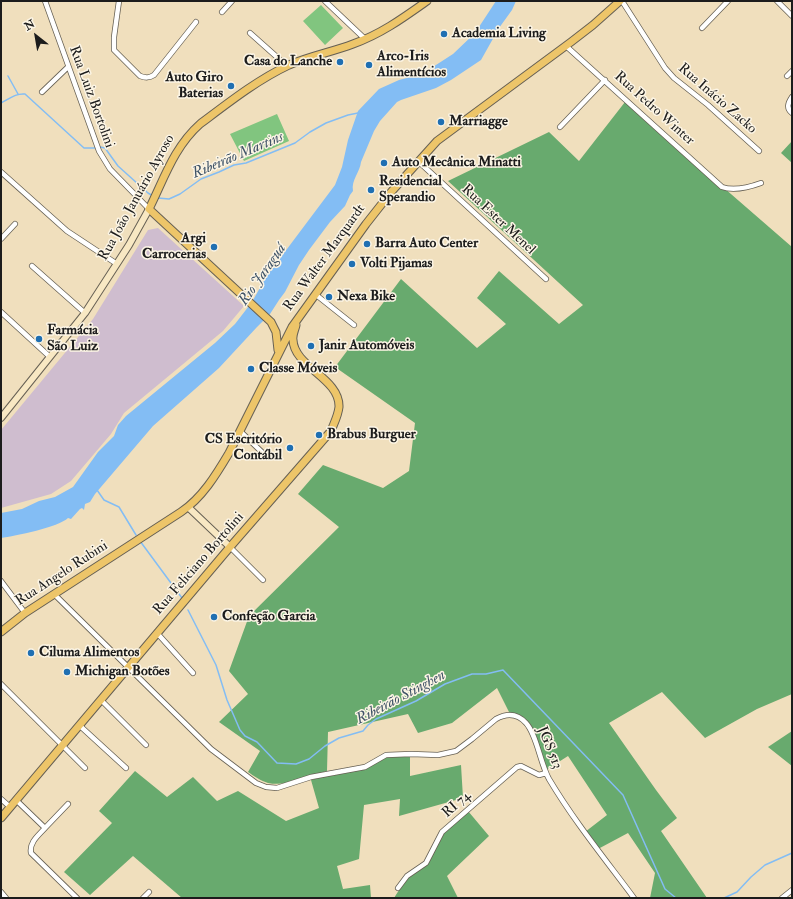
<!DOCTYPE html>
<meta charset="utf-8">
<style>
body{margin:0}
#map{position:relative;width:793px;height:899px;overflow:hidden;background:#f0dfbd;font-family:"IM FELL Double Pica",serif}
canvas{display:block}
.frame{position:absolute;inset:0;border:2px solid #1c1c1c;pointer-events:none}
.north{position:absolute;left:16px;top:16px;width:40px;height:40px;-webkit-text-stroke:3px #fcf5e5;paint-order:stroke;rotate:329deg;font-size:11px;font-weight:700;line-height:16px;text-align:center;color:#1c1c1c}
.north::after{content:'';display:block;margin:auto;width:14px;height:18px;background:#1c1c1c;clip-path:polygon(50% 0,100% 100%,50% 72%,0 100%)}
</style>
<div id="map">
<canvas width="793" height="899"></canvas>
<div class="frame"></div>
<div class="north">N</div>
</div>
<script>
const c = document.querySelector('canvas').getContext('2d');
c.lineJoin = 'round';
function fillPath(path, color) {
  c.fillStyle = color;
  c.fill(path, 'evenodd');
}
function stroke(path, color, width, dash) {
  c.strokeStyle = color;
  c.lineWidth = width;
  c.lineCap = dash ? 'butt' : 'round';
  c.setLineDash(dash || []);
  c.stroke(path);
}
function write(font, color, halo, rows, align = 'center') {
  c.font = font + ' "IM FELL Double Pica",serif';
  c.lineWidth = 3;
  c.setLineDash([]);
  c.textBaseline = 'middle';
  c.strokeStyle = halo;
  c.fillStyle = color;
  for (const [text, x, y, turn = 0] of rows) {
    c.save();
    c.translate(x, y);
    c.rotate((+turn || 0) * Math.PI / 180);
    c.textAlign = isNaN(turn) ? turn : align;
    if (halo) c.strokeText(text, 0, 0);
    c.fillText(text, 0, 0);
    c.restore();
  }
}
fillPath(new Path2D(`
 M158,228L244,306L223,331L124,413L111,434L71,481L51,494L1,508V430L93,319L148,230Z`), '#cfbdcf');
fillPath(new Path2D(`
 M321,5L343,28L325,45L303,21Z
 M277,114L289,141L244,161L230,134Z`), '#81c57f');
fillPath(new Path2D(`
 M625,102L792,247V694L757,709L705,738L662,692L609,723L656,790L677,818L661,831L707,898H650L655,873L628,833L598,849L585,832L607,815L568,756L543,772C536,750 533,724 510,714L497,688L452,723L418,733L408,714L328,732L327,771C309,776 287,787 268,783C261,781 254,776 248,772L260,751L219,722L248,694L229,671L249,616L339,527L298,494L323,465L383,488L409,471L415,423L335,367L401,279L477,348L506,324L477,298L499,271L559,324L583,305L448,181L549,132L579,161Z
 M792,141V163L781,153Z
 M792,731V766L768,747Z
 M410,756V776L461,765L463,798L399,816L400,799L364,805L359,859L337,866L343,889L370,885L371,898H182L133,856L90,895L64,872L112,823L99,811L135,771L167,797L193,777L217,801L238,791L286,821L319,808L311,780L328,775L365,769L386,757Z
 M468,811L489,836L447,876L458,898H394L406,879L428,863L442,834Z`), '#68aa6e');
fillPath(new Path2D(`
 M496,1H516L512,10L499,28L481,60L451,80L436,88L401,100L397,102L380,121L374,131L361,162C360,172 351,180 353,191L350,195L345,206L330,222L309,250L299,265L285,292L279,300L270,314L257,327L219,368L153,426L95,494L90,502L85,504L84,510L82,508L80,509L71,519L68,518C59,527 15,536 1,538V513L22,509L39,501L55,497L73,487L98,452L114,436L118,425L126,416L215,343L235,324L252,302L266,277L335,185L342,167L348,140L358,111L379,89L399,80L422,74L453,54L475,33Z`), '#83bdf4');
stroke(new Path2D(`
 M8,76L18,94
 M1,103C9,99 16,93 25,94L84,148H96
 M100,147L105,148L118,166L148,193L153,196
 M158,198L169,199L180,194L201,179L219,172L234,165L246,163L295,143L310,132L326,123L348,115L358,113
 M97,490L104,500L119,507L136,535
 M140,541L182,598
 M188,610L216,665L227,700L240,730L245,736L257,742L277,763L296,764L309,759L325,746L339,738L363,731L368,725L376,719L416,701L445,684L472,674H486L503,670L623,795L665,889L676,898
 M724,898L737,892L751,877L765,865L792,853`), '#83bdf4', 1.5);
const street = new Path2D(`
 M45,1L99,151L110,169L149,209
 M119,1L114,37V50L140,76C146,78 149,78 154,75L196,22
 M325,1L365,39
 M622,1L665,68L674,78L708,105L759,151
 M777,1L792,16
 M222,12L232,1
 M702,28L728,1
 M250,33L287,66
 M566,46L722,187C733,191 750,187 761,183
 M787,76L792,71
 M42,92L68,67
 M792,97C788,103 786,108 792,113
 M560,127L605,80
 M418,161L546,279
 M1,172L67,231L117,264
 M1,239L15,224
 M32,266L85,313
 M315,294L354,325
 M1,312L50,357
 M240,431L267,457
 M230,547L263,580
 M1,581L25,613
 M54,594L211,749L256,783L266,787L277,788L311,777L365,767L386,755L411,754L438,755L456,751L472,739L496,719C507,713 517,713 526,723C537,735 540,763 549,779C574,821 605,859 634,898
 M157,633L193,673
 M1,684L85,768
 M101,700L146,745
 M79,725L126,768
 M1,799L10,807
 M16,800L45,828C39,835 29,842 31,853L77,898
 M45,828L68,804
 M398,888L407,876L426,863L442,832L517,767L521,766L539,775L546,773
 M1,892L6,898
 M143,898L149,892
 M782,898L792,890`);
const secondary = new Path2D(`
 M1,418L85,313L129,245L149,209
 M188,507L230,547`);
const primary = new Path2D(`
 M278,350L276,332L271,322L149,209C164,179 174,147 200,124C228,103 257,80 289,65C310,56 332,52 353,44C381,34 403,18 427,1
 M1,632L25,613L181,512C202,498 216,475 229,453L292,327L366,224L392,191L437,141L571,42L593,25L620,1
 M1,818L230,547L331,431C334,423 338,416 339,407C340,378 294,367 293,340C292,335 295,330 296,325`);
stroke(street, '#666054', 6);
stroke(secondary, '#666054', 8);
stroke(primary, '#666054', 9);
stroke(street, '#fff', 4.5);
stroke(secondary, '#f8e8c3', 6);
stroke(primary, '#edc569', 7);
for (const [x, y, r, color] of [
 [444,34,4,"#1f6fb2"],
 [340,62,4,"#1f6fb2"],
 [369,65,4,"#1f6fb2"],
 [231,86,4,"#1f6fb2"],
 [441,122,4,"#1f6fb2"],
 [384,163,4,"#1f6fb2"],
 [371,190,4,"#1f6fb2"],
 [367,244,4,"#1f6fb2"],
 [214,247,4,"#1f6fb2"],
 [352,264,4,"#1f6fb2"],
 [329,297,4,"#1f6fb2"],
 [39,339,4,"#1f6fb2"],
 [311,346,4,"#1f6fb2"],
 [251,369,4,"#1f6fb2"],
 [319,435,4,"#1f6fb2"],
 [290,448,4,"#1f6fb2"],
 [214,617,4,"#1f6fb2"],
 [31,653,4,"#1f6fb2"],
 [67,672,4,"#1f6fb2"]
]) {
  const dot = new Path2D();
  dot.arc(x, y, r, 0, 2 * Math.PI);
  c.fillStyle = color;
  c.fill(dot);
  stroke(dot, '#fcf5e5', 1.5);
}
write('bold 14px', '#1c1c1c', '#fcf5e5', [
 ["Academia Living",452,34],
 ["Arco-Iris",377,57],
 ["Alimentícios",377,73],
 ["Casa do Lanche",332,62,"right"],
 ["Auto Giro",223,78,"right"],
 ["Baterias",223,94,"right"],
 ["Marriagge",449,122],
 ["Auto Mecânica Minatti",392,163],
 ["Residencial",379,182],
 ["Sperandio",379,198],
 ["Argi",206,239,"right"],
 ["Carrocerias",206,255,"right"],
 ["Barra Auto Center",375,244],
 ["Volti Pijamas",360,264],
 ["Nexa Bike",337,297],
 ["Farmácia",47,331],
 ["São Luiz",47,347],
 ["Janir Automóveis",319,346],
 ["Classe Móveis",259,369],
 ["Brabus Burguer",327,435],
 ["CS Escritório",282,440,"right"],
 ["Contábil",282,456,"right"],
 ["Confeção Garcia",222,617],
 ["Ciluma Alimentos",39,653],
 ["Michigan Botões",75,672]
], 'left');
write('14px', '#1c1c1c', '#fcf5e5', [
 ["Rua Luiz Bortolini",91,97,70],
 ["Rua Inácio Zacko",717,99,41],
 ["Rua Pedro Winter",654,109,42],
 ["Rua João Januário Ayroso",137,198,-61],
 ["Rua Ester Menel",498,220,43],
 ["Rua Walter Marquardt",325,258,-54],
 ["Rua Feliciano Bortolini",199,564,-49],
 ["Rua Angelo Rubini",62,574,-33],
 ["JGS 513",549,748,68],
 ["RI 74",457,805,-41]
]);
write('italic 15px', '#405468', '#fcf5e5', [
 ["Ribeirão Martins",238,156,-23],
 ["Rio Jaraguá",263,275,-55],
 ["Ribeirão Stinghen",401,698,-28]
]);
</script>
